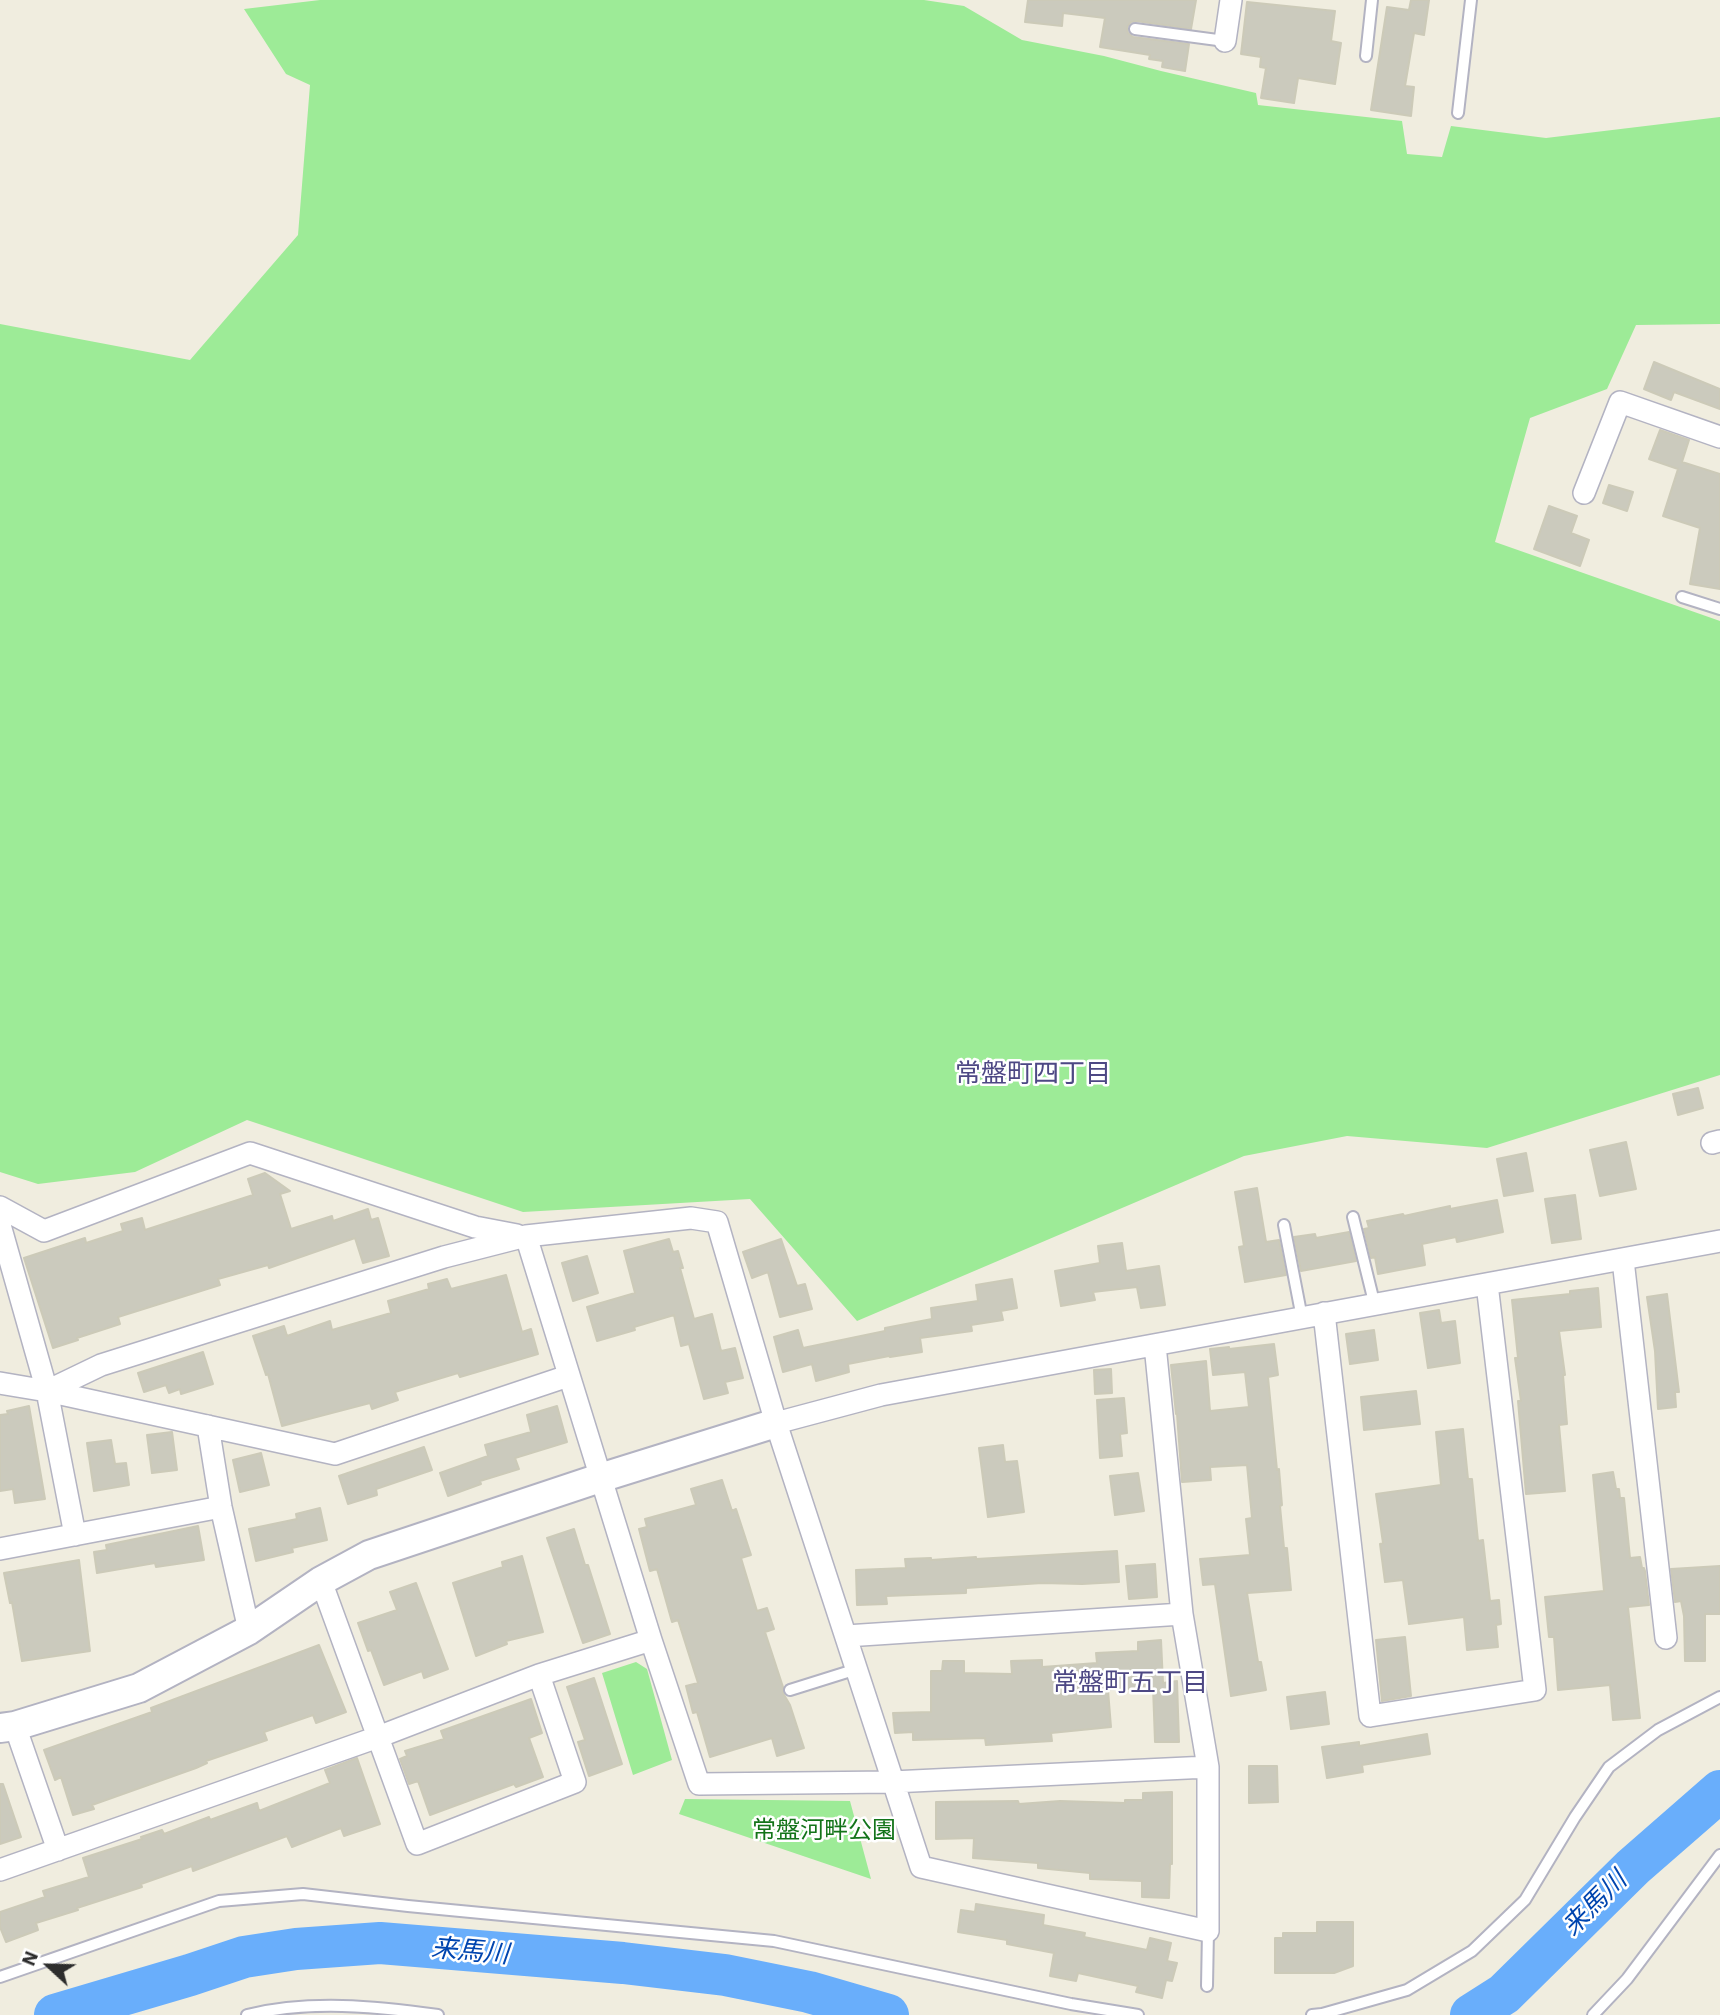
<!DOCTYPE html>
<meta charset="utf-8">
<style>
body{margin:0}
#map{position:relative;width:1720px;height:2015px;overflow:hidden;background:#f0eddf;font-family:"IBM Plex Sans",sans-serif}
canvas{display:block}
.north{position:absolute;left:14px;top:1931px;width:70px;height:70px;-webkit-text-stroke:5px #fff;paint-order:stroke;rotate:292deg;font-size:19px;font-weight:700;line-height:28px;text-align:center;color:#2d2d2d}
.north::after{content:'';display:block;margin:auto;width:24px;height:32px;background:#2d2d2d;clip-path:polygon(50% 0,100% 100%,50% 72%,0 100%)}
</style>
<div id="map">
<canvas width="1720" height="2015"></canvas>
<div class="north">N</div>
</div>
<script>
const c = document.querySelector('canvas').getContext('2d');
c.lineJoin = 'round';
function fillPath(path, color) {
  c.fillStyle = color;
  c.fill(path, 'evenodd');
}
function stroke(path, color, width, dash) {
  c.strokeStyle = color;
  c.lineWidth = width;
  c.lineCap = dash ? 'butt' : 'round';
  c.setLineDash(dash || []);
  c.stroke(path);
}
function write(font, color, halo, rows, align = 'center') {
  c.font = font + ' "IBM Plex Sans","Noto Sans JP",sans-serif';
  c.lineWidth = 5;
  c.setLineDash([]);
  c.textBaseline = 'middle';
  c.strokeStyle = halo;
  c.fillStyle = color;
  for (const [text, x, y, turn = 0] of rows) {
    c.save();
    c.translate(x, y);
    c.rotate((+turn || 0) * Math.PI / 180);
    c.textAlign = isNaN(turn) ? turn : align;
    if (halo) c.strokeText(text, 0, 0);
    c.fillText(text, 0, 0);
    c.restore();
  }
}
fillPath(new Path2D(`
 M320,0H924L964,6L1022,40L1104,56L1161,71L1256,93L1258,105L1402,121L1407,154L1442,157L1451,126L1546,138L1720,117V324L1636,325L1607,389L1530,418L1495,542L1720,621V1075L1487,1148L1347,1136L1244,1156L857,1321L750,1199L523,1212L247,1120L135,1172L38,1184L0,1172V324L190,360L298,235L310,85L286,74L244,9Z
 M636,1662L647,1669L672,1760L633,1775L602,1673Z
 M685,1799L850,1801L871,1879L679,1814Z`), '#9deb97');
stroke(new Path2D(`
 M55,2015L190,1975L244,1957L296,1949L380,1943L623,1963L725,1975L809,1992L888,2015
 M1471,2015L1504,1994L1633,1867L1720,1791`), '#69aefb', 42);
const building = new Path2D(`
 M1028,0H1196L1191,29L1136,21L1131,22L1127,27L1128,33L1133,37L1189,44L1185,71L1162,67L1163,61L1149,59L1150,55L1100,47L1105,18L1063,13L1062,26L1025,22Z
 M1411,0H1429L1424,35L1414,33L1405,86L1414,87L1411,116L1371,110L1387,7L1409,10Z
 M1247,2L1335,11L1331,41L1341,43L1335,84L1298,78L1294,103L1261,98L1266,68L1260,67L1261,57L1241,54Z
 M1654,362L1720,389V409L1674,392L1671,400L1644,389Z
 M1660,430L1689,440L1682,462L1720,474V589L1690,584L1700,528L1663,516L1678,469L1649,459Z
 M1609,485L1633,492L1627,511L1603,503Z
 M1549,506L1577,516L1571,533L1589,540L1580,566L1534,549Z
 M1698,1088L1703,1108L1678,1115L1673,1094Z
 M1626,1142L1636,1189L1600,1196L1590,1150Z
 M1526,1153L1533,1191L1504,1196L1497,1159Z
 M265,1173L290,1191L280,1194L291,1229L332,1216L333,1221L368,1209L371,1220L378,1218L389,1256L363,1263L355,1238L269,1268L268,1265L218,1279L220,1285L118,1317L120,1324L77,1338L78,1340L53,1348L24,1258L85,1238L86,1243L123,1231L121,1224L142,1218L145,1230L253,1195L248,1179Z
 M1257,1188L1266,1242L1279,1240L1286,1275L1245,1282L1239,1247L1244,1246L1235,1192Z
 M1575,1195L1581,1239L1552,1243L1545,1199Z
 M1497,1200L1503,1232L1457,1242L1456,1237L1422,1244L1425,1265L1378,1274L1375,1257L1371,1258L1364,1229L1369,1228L1367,1221L1403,1214L1404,1216L1450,1206V1209Z
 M1349,1232L1356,1261L1301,1271L1294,1237L1315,1234L1316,1238Z
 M669,1239L673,1252L678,1251L683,1268H680L694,1319L712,1314L721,1351L735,1348L743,1378L725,1382L728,1393L704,1399L689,1344L681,1346L674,1315L634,1327L635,1330L597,1341L587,1307L635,1293L624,1251Z
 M781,1239L797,1286L805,1284L812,1309L780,1317L768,1272L752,1278L743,1252Z
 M1122,1243L1126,1271L1159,1266L1165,1305L1141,1308L1137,1287L1093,1292L1095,1300L1061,1306L1055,1271L1100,1263L1098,1246Z
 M587,1256L598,1293L573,1301L562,1263Z
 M506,1275L522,1332L531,1329L538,1354L460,1377L458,1373L395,1392L398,1400L372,1409L370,1403L282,1426L268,1374L266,1375L253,1336L284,1326L287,1336L330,1321L332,1330L391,1313L388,1301L429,1289L428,1284L447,1279L451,1289Z
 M1012,1279L1017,1308L1001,1311L1003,1320L971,1325L972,1331L920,1338L922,1352L890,1357L889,1356L848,1364L849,1372L816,1381L812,1364L783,1372L774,1337L798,1330L803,1348L885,1331V1328L932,1319L931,1308L978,1301L976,1285Z
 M1598,1288L1601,1327L1559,1331L1565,1375H1563L1567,1424L1559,1425L1565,1491L1526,1494L1518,1401H1521L1515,1358H1518L1512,1300L1570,1294V1291Z
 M1667,1294L1679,1392H1675L1676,1407L1658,1409L1655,1351L1647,1297Z
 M1439,1310L1441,1323L1455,1321L1460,1363L1428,1368L1420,1313Z
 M1374,1330L1378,1360L1350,1364L1346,1334Z
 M1274,1344L1278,1375L1268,1377L1277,1470L1279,1469L1282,1505L1280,1506L1284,1548H1287L1291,1590L1247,1593L1258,1662H1261L1266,1690L1231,1696L1215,1584L1203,1585L1200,1559L1250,1555L1246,1519L1252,1518L1247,1465L1210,1467L1211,1480L1182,1482L1177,1414H1176L1171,1365L1206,1361L1210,1411L1249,1407L1245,1372L1213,1375L1210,1349L1229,1347V1349Z
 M203,1352L213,1384L181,1394L180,1389L169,1393L166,1385L144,1392L138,1373Z
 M1111,1369L1112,1393L1095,1394L1094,1370Z
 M1416,1391L1420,1424L1364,1430L1361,1397Z
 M1124,1398L1127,1433L1120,1434L1122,1456L1100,1458L1097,1400Z
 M29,1406L45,1499L15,1503L13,1489L0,1491V1415L8,1414L7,1411Z
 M557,1406L567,1442L515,1458L519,1469L480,1481L481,1484L448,1496L440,1473L488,1456L485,1445L531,1432L527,1415Z
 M1463,1429L1468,1479H1472L1478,1541L1483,1540L1490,1601L1499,1600L1501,1624L1496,1625L1498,1647L1467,1650L1464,1617L1409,1624L1403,1580L1385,1582L1380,1544L1383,1543L1376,1494L1441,1485L1436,1432Z
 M172,1432L177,1470L152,1473L147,1435Z
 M111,1440L115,1464L126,1463L129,1485L94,1491L87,1443Z
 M1003,1445L1005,1462L1017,1461L1024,1512L988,1517L979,1448Z
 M424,1447L432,1470L376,1489L377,1495L348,1504L339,1476Z
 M261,1453L269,1485L240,1492L233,1460Z
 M1613,1472L1616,1489H1619L1620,1498H1624L1630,1558L1640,1557L1642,1568H1644L1645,1571L1649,1605L1628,1607L1640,1718L1613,1720L1610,1685L1558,1690L1554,1637H1549L1545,1597L1604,1591L1593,1475Z
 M1138,1473L1144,1511L1115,1515L1110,1476Z
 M722,1480L732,1511L736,1509L751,1555L741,1558L757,1611L767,1608L774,1629L765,1632L783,1687V1693L790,1705L804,1748L777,1756L772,1738L710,1757L697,1712L693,1713L686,1686L698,1683L678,1620L672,1622L657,1569L650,1571L639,1529L647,1527L645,1519L696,1505L691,1489Z
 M320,1508L327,1540L292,1548L293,1552L256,1561L249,1529L297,1519L296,1514Z
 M198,1526L204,1560L156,1567L155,1563L97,1573L94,1552L107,1550L106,1545Z
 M574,1529L585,1565H588L610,1634L583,1643L547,1538Z
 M1117,1551L1119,1582L1082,1584L1042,1583L966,1588V1593L886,1596L887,1604L857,1605L856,1570L906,1568L905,1559L931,1558V1560L976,1557V1559Z
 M522,1556L543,1632L506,1641L507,1644L476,1656L453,1583L503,1567L502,1562Z
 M79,1560L90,1651L22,1661L12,1602L10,1603L4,1573Z
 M1155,1564L1157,1597L1129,1599L1126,1566Z
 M1720,1566V1614H1705V1661H1685L1684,1616L1681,1601L1675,1602L1671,1569Z
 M416,1583L448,1669L424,1678L422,1671L384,1685L371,1650L368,1651L358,1623L397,1610L390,1592Z
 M1405,1637L1411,1696L1382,1701L1376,1640Z
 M1161,1640L1163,1683L1177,1681L1179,1742H1155L1153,1687L1108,1690L1111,1727L1051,1733L1052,1741L986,1745L985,1738L913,1740V1732L895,1733L893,1713L931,1712V1671H942L943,1661H964V1673L1012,1674L1011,1661L1042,1660V1667L1097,1663L1096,1653L1138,1651V1642Z
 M319,1645L346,1712L316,1723L313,1715L264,1732L267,1740L206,1761L207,1763L196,1768L92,1805L94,1809L73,1815L61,1777L55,1780L44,1750L152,1712L151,1708Z
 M594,1678L622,1764L589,1776L578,1742L585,1740L567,1687Z
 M1325,1692L1329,1724L1291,1729L1287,1697Z
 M531,1699L542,1733L529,1738L543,1777L516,1787L514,1784L430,1815L418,1781L409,1784L400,1759L407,1756L405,1751L444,1739L441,1731Z
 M1427,1734L1430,1754L1362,1765L1363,1772L1327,1778L1322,1747L1359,1742V1746Z
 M357,1758L380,1824L344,1836L341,1828L292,1847L287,1836L193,1871L192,1866L141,1884L142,1887L77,1908L78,1910L36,1923L38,1930L6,1942L0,1927V1912L45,1897L43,1891L89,1877L83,1858L142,1839L141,1837L162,1830L164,1834L209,1817L210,1820L257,1803L259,1811L330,1783L325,1770Z
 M1249,1766H1277L1278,1802L1249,1803Z
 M0,1784H3L21,1837L0,1844Z
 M1172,1792V1864H1170L1169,1898L1142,1897V1881L1090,1879V1873L1038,1868V1863L973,1858L974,1838L936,1839V1802L1018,1801L1019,1804L1060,1801L1125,1803V1800H1143V1793Z
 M976,1904L1044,1915L1043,1925L1085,1933L1084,1937L1147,1950L1150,1938L1171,1943L1167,1961L1177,1963L1172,1981L1166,1980L1162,1998L1136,1992L1138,1986L1078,1973L1076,1981L1050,1976L1054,1953L1007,1944V1940L958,1932L961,1910L975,1912Z
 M1317,1922H1353V1966L1334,1973H1275V1938H1283V1933H1317Z`);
fillPath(building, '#cbcabd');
stroke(building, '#cccab8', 2);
const lane = new Path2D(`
 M1135,29L1225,41
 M1366,56L1372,0
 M1458,113L1471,0
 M1682,597L1720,609
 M1353,1217L1375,1306
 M1284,1225L1302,1318
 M790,1690L857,1669
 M0,1977L219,1901L303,1894L408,1906L774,1941L1071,2004L1138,2015
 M1207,1986L1208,1931
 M247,2015C309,2000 375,2006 438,2015
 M1312,2015L1322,2014L1407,1990L1472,1951L1525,1900L1575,1817L1609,1767L1658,1730L1720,1697
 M1593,2015L1627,1979L1720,1855`);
const street = new Path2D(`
 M1225,41L1231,0
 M1584,493L1620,402L1720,437
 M1712,1143L1720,1141
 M0,1207L44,1231L250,1153L475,1227L517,1235
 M0,1225L47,1391L75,1535
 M526,1236L651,1640L699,1784L892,1782L1208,1767
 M1623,1260L1666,1638
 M1324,1313L1370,1716L1535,1690L1487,1284
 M0,1383L47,1391L335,1454L568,1376
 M47,1391L101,1365L444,1257L526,1236L691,1218L717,1222L776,1423L921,1867L1208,1931V1767L1182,1614L1155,1345
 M776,1423L881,1395L1720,1241
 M208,1426L221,1507L249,1630
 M0,1549L221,1507
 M321,1581L417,1844L575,1782L539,1675
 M846,1636L1182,1614
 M15,1726L58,1850
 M0,1870L378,1737L539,1675L651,1640`);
const secondary = new Path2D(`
 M0,1728L15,1726L139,1688L249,1630L321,1581L369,1555L600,1478L776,1423`);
stroke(lane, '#b3b3c2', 14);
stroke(street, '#b3b3c2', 24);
stroke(secondary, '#b3b3c2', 32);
stroke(lane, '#fff', 10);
stroke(street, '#fff', 21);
stroke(secondary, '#fff', 28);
write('24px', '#137419', '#fff', [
 ["常盤河畔公園",824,1831]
]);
write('26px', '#4d4884', '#fff', [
 ["常盤町四丁目",1033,1074],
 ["常盤町五丁目",1130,1683]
]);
write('italic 26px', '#0045af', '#fff', [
 ["来馬川",1595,1904,-45],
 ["来馬川",470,1952,5]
]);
</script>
